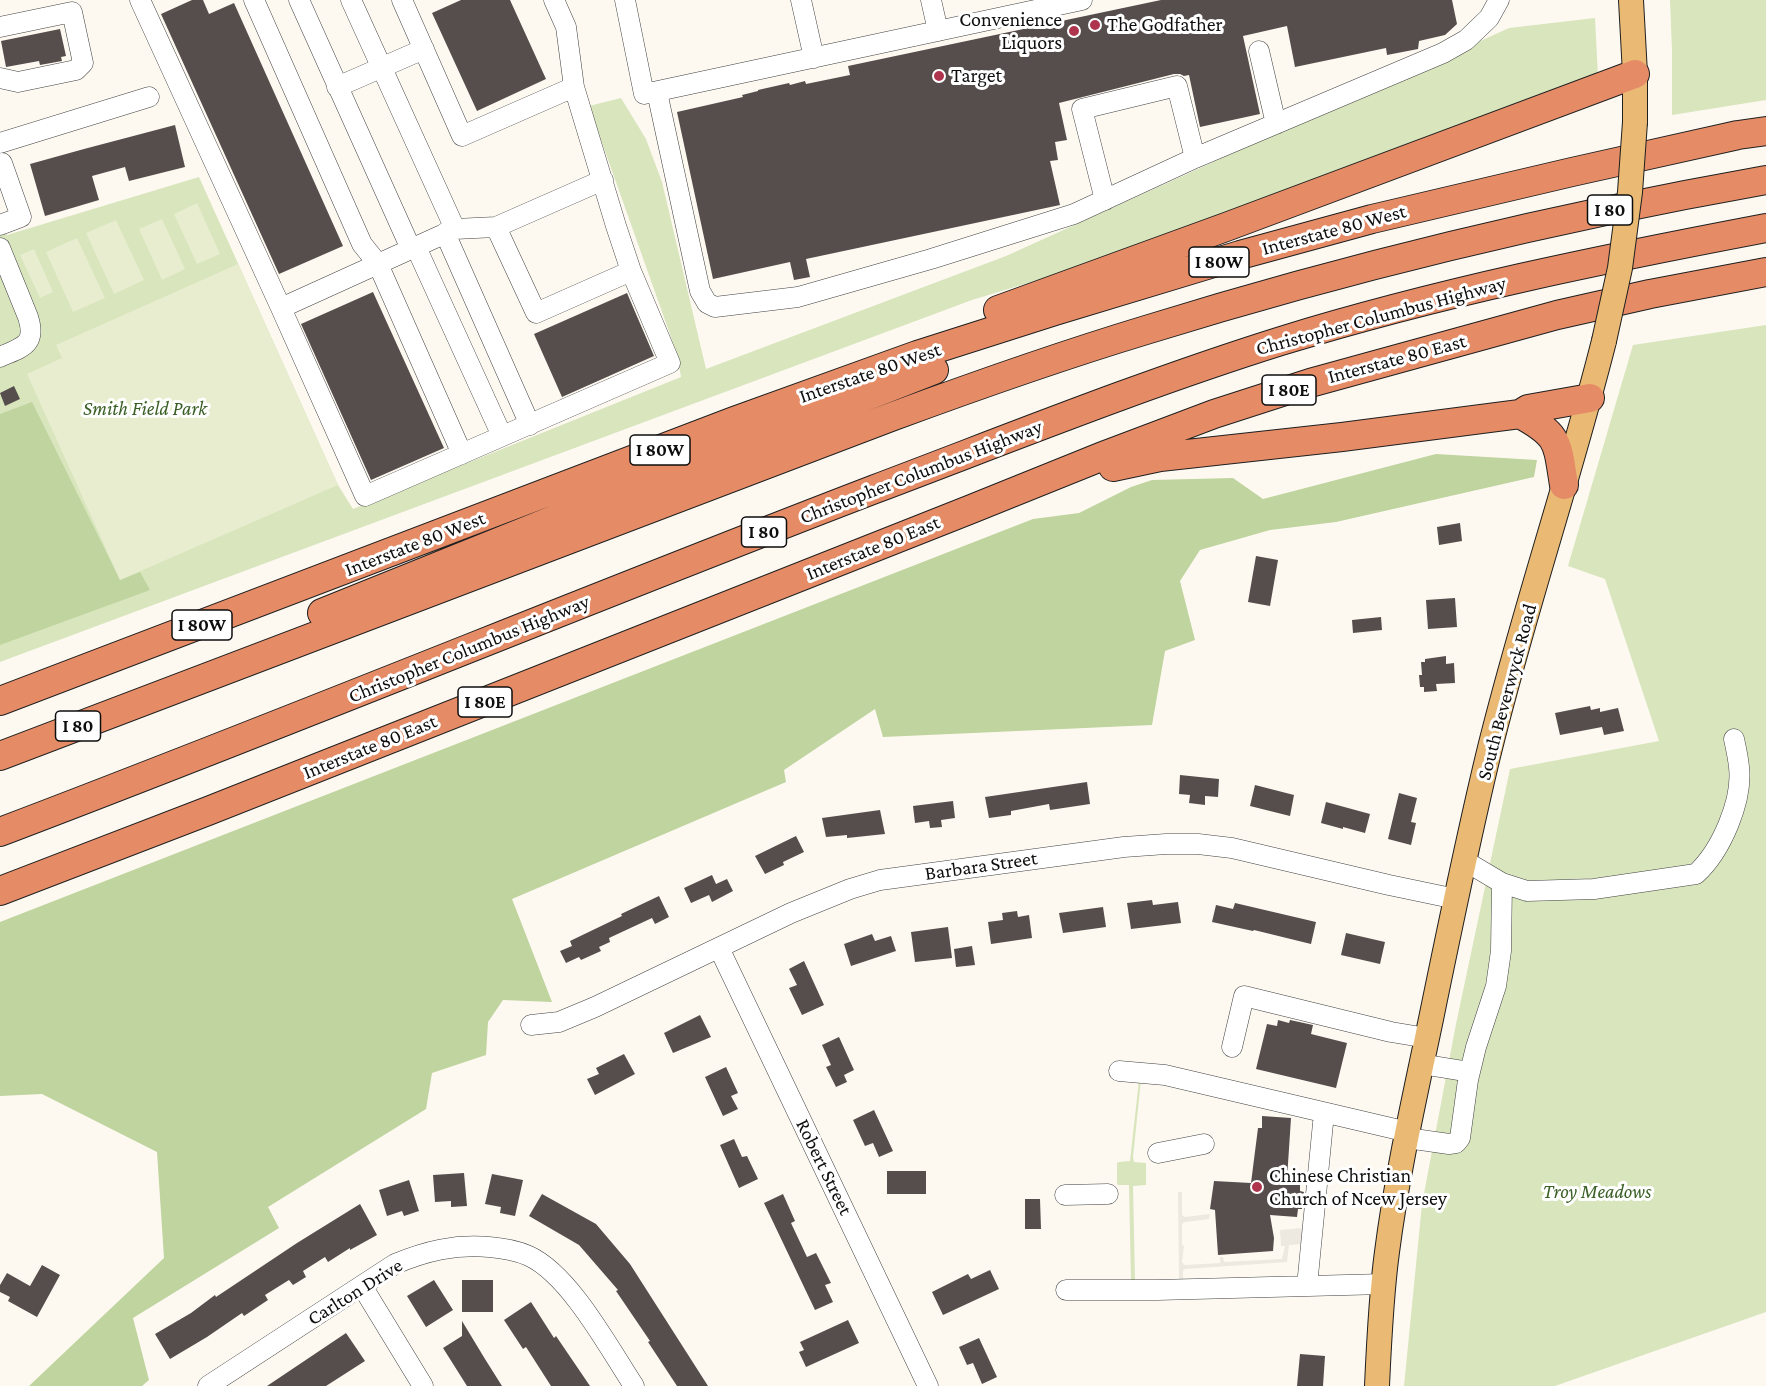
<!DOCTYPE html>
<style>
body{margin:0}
canvas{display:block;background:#fdf9f1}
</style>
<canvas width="1766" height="1386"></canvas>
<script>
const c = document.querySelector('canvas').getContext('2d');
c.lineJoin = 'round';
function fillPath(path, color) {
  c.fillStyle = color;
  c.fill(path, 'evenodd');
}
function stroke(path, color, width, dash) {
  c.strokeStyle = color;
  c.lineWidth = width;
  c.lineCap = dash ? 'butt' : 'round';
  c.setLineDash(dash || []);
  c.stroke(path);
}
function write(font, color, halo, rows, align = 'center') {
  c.font = font + ' "Crimson Pro",serif';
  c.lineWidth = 6;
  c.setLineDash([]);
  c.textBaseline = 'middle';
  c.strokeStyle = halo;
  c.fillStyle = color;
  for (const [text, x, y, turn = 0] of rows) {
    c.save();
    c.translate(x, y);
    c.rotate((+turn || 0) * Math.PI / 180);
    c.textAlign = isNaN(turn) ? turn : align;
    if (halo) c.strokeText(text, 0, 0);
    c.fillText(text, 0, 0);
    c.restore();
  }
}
fillPath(new Path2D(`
 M1670,0H1766V100L1672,115V51Z
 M1595,18L1598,77L1163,242L972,300L0,662V228L7,235L199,177L338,485L353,509L681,377L677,354L589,106L621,98L646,139L662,182L706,369L1006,256L1509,28Z
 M1766,325V1312L1555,1386H1404L1422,1204L1456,1024L1510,769L1659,741L1605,579L1568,566L1633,345Z
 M1139,1080H1141L1133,1157L1134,1162L1146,1163V1185L1133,1186L1135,1280L1131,1281L1129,1185H1118L1117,1183V1163L1119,1162L1130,1161Z`), '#d8e5bd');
fillPath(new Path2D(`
 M32,402L120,580L140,572L150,590L0,645V414Z
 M1436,454L1537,460L1534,477L1336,522L1270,530L1200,550L1180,581L1195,640L1165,651L1152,725L883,737L875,709L784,770L786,782L512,899L552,1002L503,1000L488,1022L486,1055L432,1073L426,1109L268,1207L279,1228L133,1318L149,1380L142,1386H29L164,1258L157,1152L42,1094L0,1096V922L1033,519L1079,513L1131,487L1152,480L1233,478L1263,499Z`), '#bfd49e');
fillPath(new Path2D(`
 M197,203L220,254L197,264L174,214Z
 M162,219L185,269L162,280L139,229Z
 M116,220L144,280L114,294L86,233Z
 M77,238L105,298L73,312L46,252Z
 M34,249L53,292L40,298L20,255Z
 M238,264L338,485L120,580L27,374L62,358L56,345Z`), '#e7edce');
fillPath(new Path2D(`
 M1306,1184H1310L1304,1244L1289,1245L1287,1262L1185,1269L1183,1271V1282H1179L1178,1192H1182V1215L1185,1217L1210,1214L1209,1219L1185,1222L1182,1224V1245L1184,1246L1182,1262L1185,1265L1220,1263V1257H1223L1224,1262L1282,1259L1285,1246H1281L1280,1230L1302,1228Z`), '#ede8e0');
fillPath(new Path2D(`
 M192,0H203L209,14L234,3L343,246L279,274L161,14Z
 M461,0H510L546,79L477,111L432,13Z
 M1161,0H1452L1457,24L1445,35L1419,41L1418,49L1387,55L1386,48L1295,67L1287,26L1243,36L1260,114L1200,127L1189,75L1184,76L1180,74H1174L1059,103L1067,140L1055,142L1058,160L1050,161L1060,205L806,259L810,277L794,280L790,262L713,279L677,112L743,97L742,95L758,91V90L789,83L790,85L805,81L806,84L850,75L848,66Z
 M60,29L66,56L61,57L62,61L40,65L39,61L6,67L1,41Z
 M175,125L185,167L129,181L125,167L92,176L99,200L45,216L30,164L84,149Z
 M373,292L444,448L371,480L301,324Z
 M627,293L654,356L562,397L534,334Z
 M14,386L20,399L5,406L0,393Z
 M1460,523L1462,541L1439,545L1437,527Z
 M1256,556L1278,560L1270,606L1248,602Z
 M1455,598L1457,627L1428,629L1426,600Z
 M1381,617L1382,630L1353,633L1352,620Z
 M1446,656V664L1454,663L1455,683L1436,684L1437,691L1424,692V687H1420L1419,675H1422L1421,662H1425V659Z
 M1590,706L1591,710L1600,708V712L1618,708L1624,731L1604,735L1602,727L1560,735L1555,713Z
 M1180,775L1219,779L1218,797L1205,796V805L1189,803L1190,795L1179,794Z
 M1087,782L1090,804L1050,810L1049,804L1011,811V815L989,818L985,797Z
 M1255,785L1294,795L1290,816L1250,806Z
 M1399,793L1417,798L1411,822L1416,823L1411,845L1388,839Z
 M953,801L955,818L941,820L942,827L930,828L929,821L915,823L913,806Z
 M1326,802L1370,814L1365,833L1343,827V829L1321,823Z
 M880,810L885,834L847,838V835L826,837L822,818Z
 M796,836L804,852L783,862L784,865L765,874L755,856Z
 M712,875L716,884L727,879L733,891L712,902L709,895L691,903L684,888Z
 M659,896L669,917L655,924L652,918L609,938L610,942L599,947L601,951L581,960L579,957L566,963L560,951L572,946L570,941L622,916L621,914Z
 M1152,900L1153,905L1178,902L1181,923L1131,929L1127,903Z
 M1235,903L1316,922L1311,944L1254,930L1253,931L1212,922L1216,905L1233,909Z
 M1103,907L1106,927L1063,933L1059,913Z
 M1017,911L1018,917L1029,915L1032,938L991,944L988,922L1003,920L1002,913Z
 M948,927L952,958L915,962L911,932Z
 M1346,933L1385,942L1380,964L1341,955Z
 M872,934L875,941L891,936L896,951L851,966L844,944Z
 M972,946L975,965L956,967L954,949Z
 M804,961L824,1005L802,1015L789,988L797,985L789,969Z
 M700,1015L711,1037L673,1053L664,1033Z
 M1278,1020L1289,1023L1290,1020L1313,1025L1311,1034L1347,1043L1336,1088L1256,1069L1267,1024L1277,1026Z
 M839,1037L854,1070L844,1075L847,1082L836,1087L826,1067L831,1065L822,1045Z
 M624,1054L635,1074L595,1095L587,1079L599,1074L596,1068Z
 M726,1067L738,1093L731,1096L738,1109L723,1116L705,1077Z
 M874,1110L893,1151L879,1157L873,1143L865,1146L853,1120Z
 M1262,1116L1291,1118L1287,1179L1300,1183V1191L1304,1192L1302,1209H1298L1297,1217L1270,1215L1274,1238L1273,1251L1218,1255L1215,1210L1210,1209L1214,1181L1251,1183L1258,1128H1262Z
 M734,1139L742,1157L747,1156L758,1179L739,1188L720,1145Z
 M887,1171H926V1194H887Z
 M464,1173L467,1206L451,1207V1201L435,1202L433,1175Z
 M492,1174L523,1180L515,1216L500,1213L501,1207L485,1204Z
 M409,1180L419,1211L404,1216L402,1211L387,1216L379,1190Z
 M542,1194L596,1224L630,1264L708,1386H677L648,1342L650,1341L616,1291L618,1290L579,1245L529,1216Z
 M783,1194L795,1221L791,1223L807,1257L816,1253L831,1283L825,1285L833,1302L815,1310L764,1203Z
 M1025,1199H1040L1041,1229H1025Z
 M360,1204L377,1235L350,1250V1248L328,1262L325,1257L303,1271L306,1277L293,1285L289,1280L265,1295L268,1300L244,1316L242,1313L207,1337L170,1359L155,1334L191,1313L215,1295L216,1297L297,1243Z
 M42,1265L60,1275L37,1317L8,1301L10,1297L0,1292V1285L7,1273L30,1286Z
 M990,1270L999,1289L943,1315L932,1292L968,1274L971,1279Z
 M434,1280L453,1310L426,1327L407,1296Z
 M462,1280H493V1312H462Z
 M531,1302L554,1338L556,1336L590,1386H551L526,1347L523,1349L504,1320Z
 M848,1320L859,1343L806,1367L799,1352L804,1350L800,1342Z
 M462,1321L485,1359L502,1386H467L443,1348L462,1336Z
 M346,1333L365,1361L326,1386H267Z
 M979,1338L997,1377L982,1384L973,1363L967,1365L959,1347Z
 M1300,1354L1325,1356L1323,1386H1297Z`), '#564e4c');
const minor = new Path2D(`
 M140,0L281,308L365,496L670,363L631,271L616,226L574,87L566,27L554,0
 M254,0L362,244L378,264L462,454
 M299,0L411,249
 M351,0L455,229
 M402,0L462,136L574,87
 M625,0L644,94L1082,0
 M801,0L814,58
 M931,0L938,31
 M0,27L72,12L83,63L76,70L18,82L0,78
 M1259,51L1276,124
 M337,87L424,49
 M657,92L700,291L707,303L715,307L798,297L931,259L1074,214L1195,158L1443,53L1466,40L1489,18L1499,0
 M0,143L149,97
 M1105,200L1082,109L1177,86L1195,158
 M0,225L21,217L2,163
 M496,227L536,313L631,271
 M445,233L530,425
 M416,247L502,436
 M0,248L28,317C37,345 22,347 0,357
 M281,308L455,229L496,227L603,180
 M1465,861L1502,883L1527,891L1594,889L1696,874C1721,851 1743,801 1739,767C1738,757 1736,748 1734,739
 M719,948L928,1386
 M531,1025L559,1022L595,1007L791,913L850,889L880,880L1124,847L1166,844H1198L1232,848L1389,885L1456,899
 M1232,1047L1244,996L1391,1032L1427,1038
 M1421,1064L1470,1072
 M1119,1071L1165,1075L1408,1132
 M1407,1138L1449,1144L1456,1143L1460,1138L1468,1080L1476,1047L1496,986L1501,951L1502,883
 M1158,1153L1204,1144
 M1065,1195L1108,1194
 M362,1286L423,1386
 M1307,1286L1324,1113
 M1066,1290H1157L1384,1284
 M208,1386L395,1264C426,1251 455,1244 489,1247C502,1248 516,1250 529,1256C570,1275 609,1348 634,1386`);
const major = new Path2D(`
 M1631,0L1635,74V122
 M1377,1386C1379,1341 1381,1296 1387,1252C1397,1174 1415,1096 1431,1019C1449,931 1467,843 1488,756C1522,616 1569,480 1604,341`);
const highway = new Path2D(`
 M998,310L1226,227L1635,74
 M1520,414C1560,436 1557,442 1564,485
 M1113,467L1160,457L1342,437L1520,414L1528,409L1590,398
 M322,613L635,487L934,370
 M0,701L734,421L917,355L1055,311L1240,255L1372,219L1572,172L1738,135L1766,131
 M0,756L891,417C975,386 1060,356 1146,330C1349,267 1557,217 1766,180
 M0,832C293,721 583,601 875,489C1010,438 1144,384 1281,341C1440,292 1603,259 1766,228
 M0,891L208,811L969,510L1103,456L1214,414L1310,383L1557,315L1650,294L1766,272`);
stroke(minor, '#414141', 21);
stroke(major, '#1f1f1f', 26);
stroke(highway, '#1f1f1f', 30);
stroke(minor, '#fff', 20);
stroke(major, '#eaba74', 24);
stroke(highway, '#e58c67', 28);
const majorBridge = new Path2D(`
 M1604,341L1620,268L1630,192L1635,122`);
stroke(majorBridge, '#1f1f1f', 26, []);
stroke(majorBridge, '#eaba74', 24);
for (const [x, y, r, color] of [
 [1095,25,6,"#af354e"],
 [1074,31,6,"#af354e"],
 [939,76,6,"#af354e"],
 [1257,1187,6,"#af354e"]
]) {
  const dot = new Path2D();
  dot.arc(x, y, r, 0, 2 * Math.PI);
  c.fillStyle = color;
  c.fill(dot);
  stroke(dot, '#fff', 2);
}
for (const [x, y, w] of [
 [1610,210,45],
 [1219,262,60],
 [1289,390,54],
 [660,450,60],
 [764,532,45],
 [202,625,60],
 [485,702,54],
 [78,726,45]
]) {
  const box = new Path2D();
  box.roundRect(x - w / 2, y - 15, w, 30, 4.5);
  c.fillStyle = '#fff';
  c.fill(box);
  stroke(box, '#0e0e0e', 1.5);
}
write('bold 18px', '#0e0e0e', null, [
 ["I 80",1610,210],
 ["I 80W",1219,262],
 ["I 80E",1289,390],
 ["I 80W",660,450],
 ["I 80",764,532],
 ["I 80W",202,625],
 ["I 80E",485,702],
 ["I 80",78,726]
]);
write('20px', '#0e0e0e', '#fff', [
 ["Convenience",1062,20,"right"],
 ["Liquors",1062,43,"right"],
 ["The Godfather",1107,25],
 ["Target",951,76],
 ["Chinese Christian",1269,1176],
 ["Church of Ncew Jersey",1269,1199]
], 'left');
write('20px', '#0e0e0e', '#fff', [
 ["Interstate 80 West",1334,230,-15],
 ["Christopher Columbus Highway",1381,316,-15],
 ["Interstate 80 East",1397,359,-15],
 ["Interstate 80 West",870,373,-19],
 ["Christopher Columbus Highway",921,472,-21],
 ["Interstate 80 West",415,544,-21],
 ["Interstate 80 East",873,548,-22],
 ["Christopher Columbus Highway",469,649,-22],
 ["South Beverwyck Road",1507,692,-75],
 ["Interstate 80 East",370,747,-22],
 ["Barbara Street",981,866,-8],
 ["Robert Street",824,1167,64],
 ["Carlton Drive",355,1292,-32]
]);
write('italic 20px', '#3a5f25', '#fff', [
 ["Smith Field Park",145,409],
 ["Troy Meadows",1597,1192]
]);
</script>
